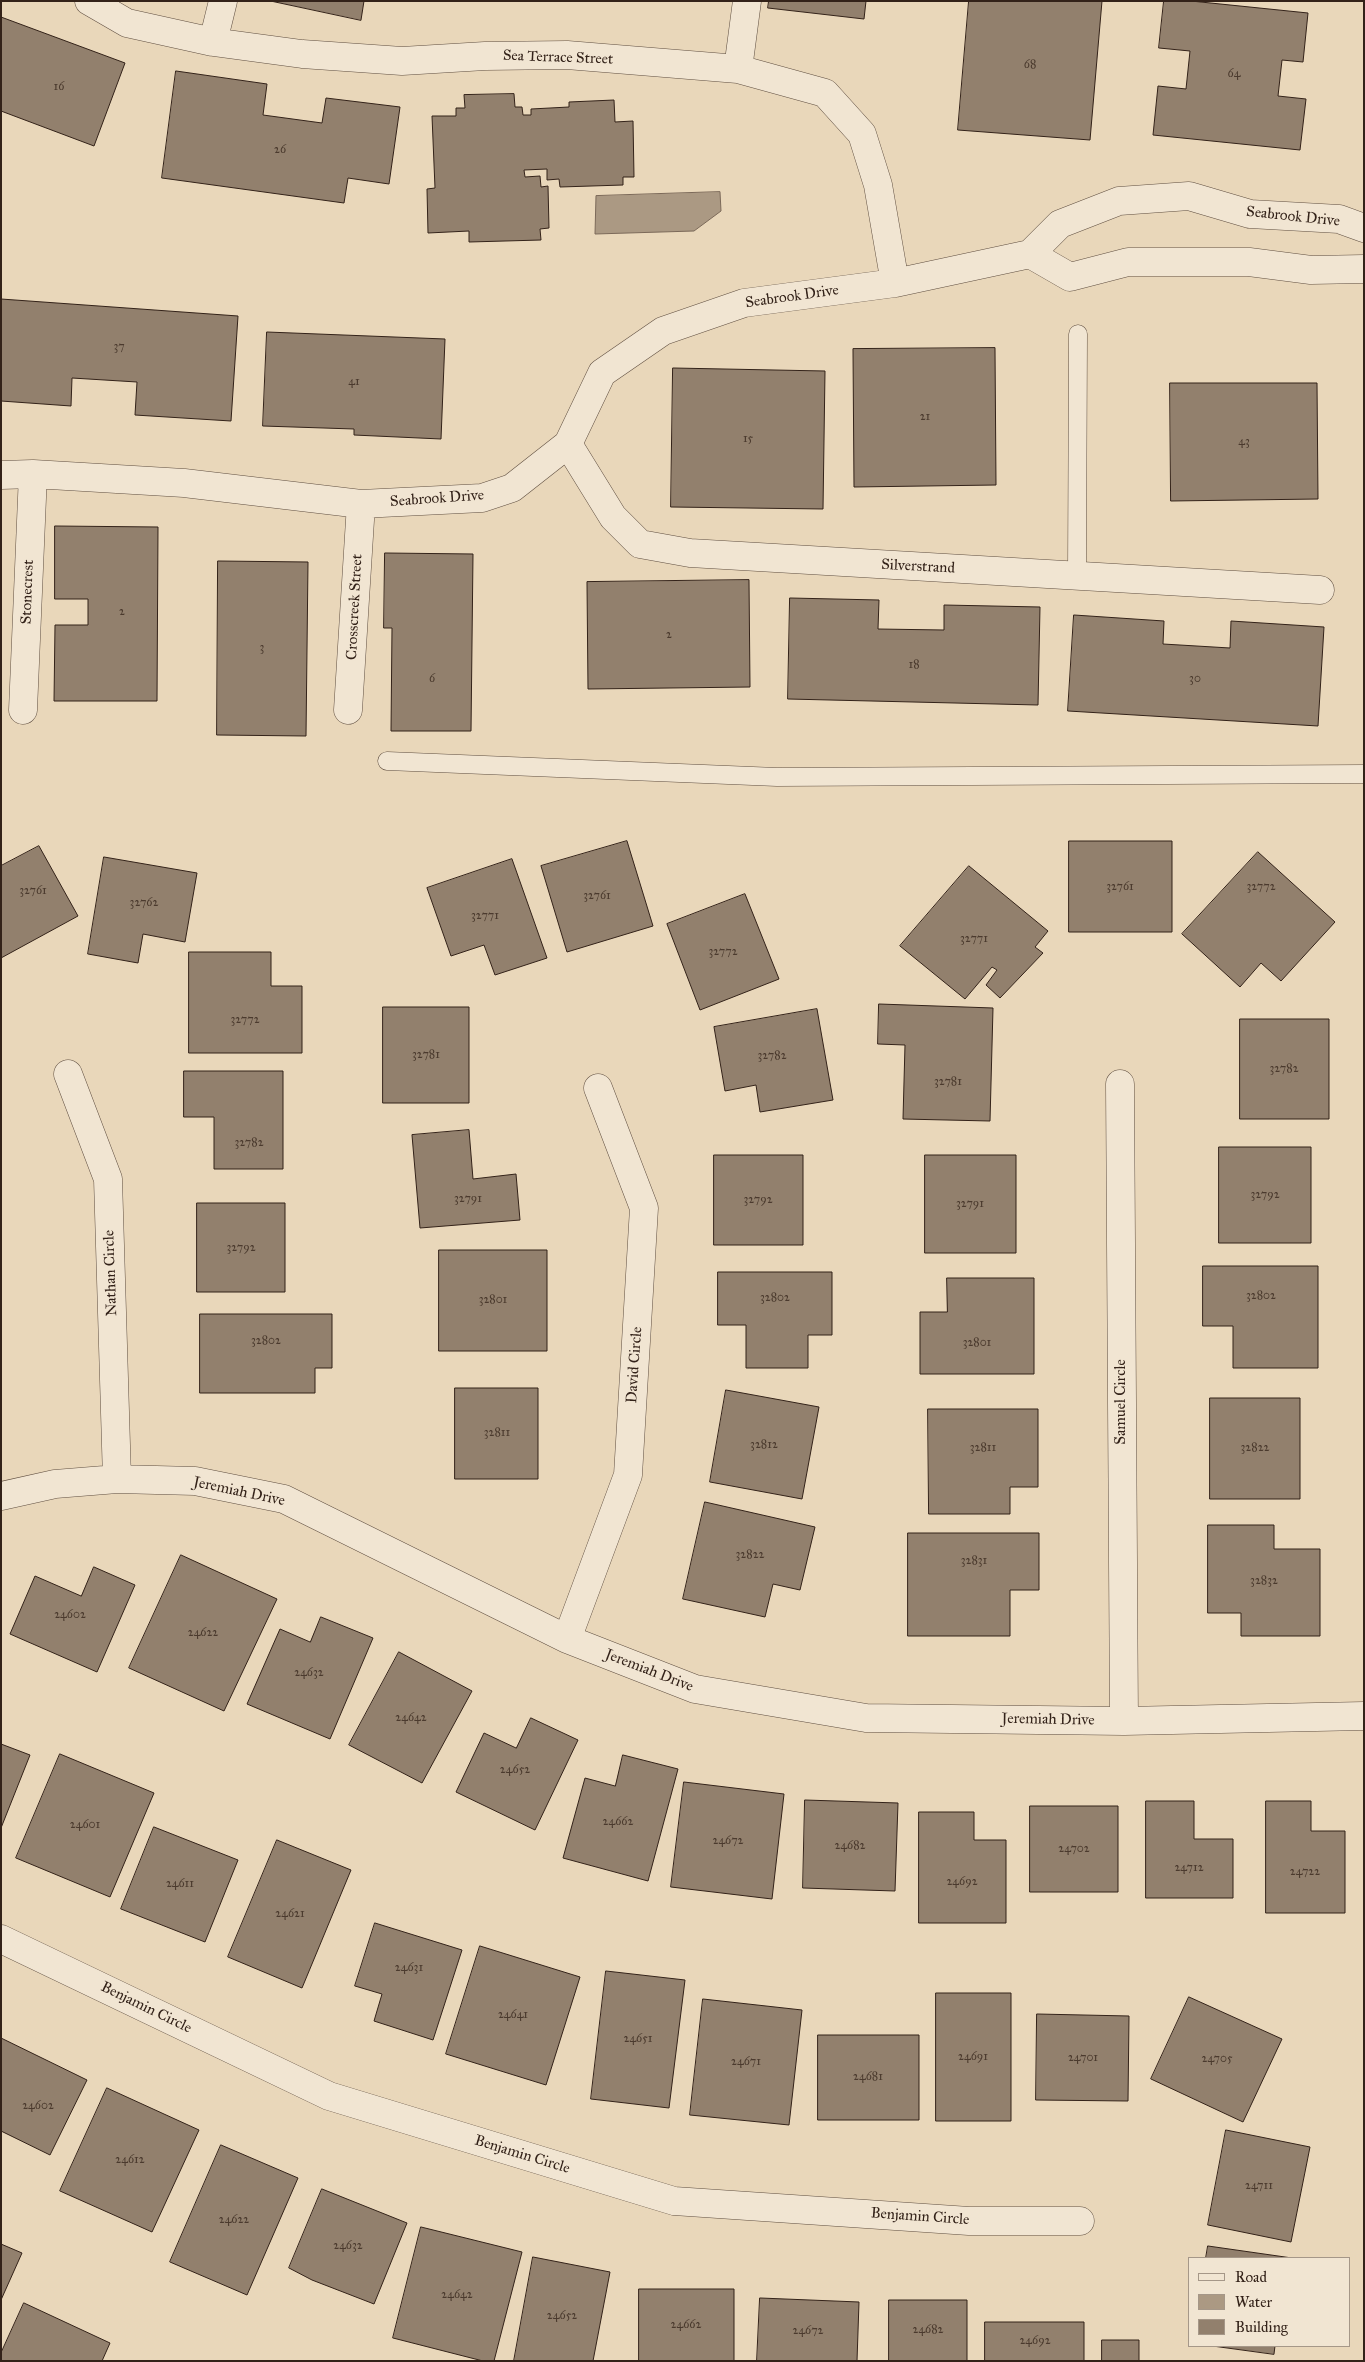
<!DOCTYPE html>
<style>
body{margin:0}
#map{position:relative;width:1365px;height:2362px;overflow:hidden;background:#e9d7ba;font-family:"IM FELL Great Primer",serif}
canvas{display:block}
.frame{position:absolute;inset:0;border:2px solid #332219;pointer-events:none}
.legend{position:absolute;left:1188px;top:2257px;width:162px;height:90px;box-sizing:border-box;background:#f1e5d2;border:1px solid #a59788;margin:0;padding:6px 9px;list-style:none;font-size:15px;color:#332219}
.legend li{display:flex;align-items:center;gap:10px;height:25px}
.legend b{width:25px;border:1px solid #a59788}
</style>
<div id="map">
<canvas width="1365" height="2362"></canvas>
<div class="frame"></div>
<ul class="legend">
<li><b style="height:6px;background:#f1e5d2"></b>Road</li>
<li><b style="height:14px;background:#ab9983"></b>Water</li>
<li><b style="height:14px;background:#92806d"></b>Building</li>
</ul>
</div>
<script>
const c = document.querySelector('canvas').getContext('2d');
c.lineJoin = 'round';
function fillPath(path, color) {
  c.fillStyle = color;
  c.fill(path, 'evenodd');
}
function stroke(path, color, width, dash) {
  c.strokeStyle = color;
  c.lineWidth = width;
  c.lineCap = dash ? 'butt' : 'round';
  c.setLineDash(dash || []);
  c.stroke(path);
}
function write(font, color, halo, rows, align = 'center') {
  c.font = font + ' "IM FELL Great Primer",serif';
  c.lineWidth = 4;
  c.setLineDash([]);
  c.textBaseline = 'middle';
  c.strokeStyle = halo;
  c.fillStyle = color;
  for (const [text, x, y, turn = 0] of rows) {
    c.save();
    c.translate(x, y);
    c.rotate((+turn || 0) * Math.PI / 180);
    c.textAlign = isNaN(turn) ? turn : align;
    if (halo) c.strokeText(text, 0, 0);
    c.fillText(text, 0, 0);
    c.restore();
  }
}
const water = new Path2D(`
 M720,192L721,211L694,231L595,234L596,196Z`);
fillPath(water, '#ab9983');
stroke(water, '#7b6959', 1);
const building = new Path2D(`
 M271,1H364L361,20Z
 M769,1H866L864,19L768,8Z
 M969,1H1102L1090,140L958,130Z
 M1164,1H1191L1308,13L1303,62L1282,60L1278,96L1306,99L1300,150L1153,135L1158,86L1186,89L1190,51L1159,48Z
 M1,17L125,63L94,146L1,111Z
 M176,71L267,84L263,115L322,123L326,98L400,107L389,184L348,178L344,203L162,178Z
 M514,94L515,107H522L523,115H531V109L569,107V102L614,100L615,122L633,121L634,177H623V185L560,187L559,179L547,180V169L524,170L525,177L540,176L541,187L548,186L549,228L540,229L541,240L469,242V231L428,233L427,189L435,188L432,116H456V108H465L464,95Z
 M1,299L238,316L231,421L135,415L137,382L72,378L71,406L1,401Z
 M267,332L445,339L441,439L354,435V429L263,426Z
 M995,348L996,485L854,487L853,349Z
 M673,368L825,371L823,509L671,507Z
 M1170,383H1317L1318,499L1171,501Z
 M55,526L158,527L157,701H54L55,625H88V599H55Z
 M385,553L473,554L471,731H391L392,628H384Z
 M218,561L308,562L306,736L217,735Z
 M749,580L750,687L588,689L587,582Z
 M790,598L879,600L878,629L944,630V605L1040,607L1038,705L788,699Z
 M1074,615L1164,621L1163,644L1230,648L1231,621L1324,627L1318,726L1068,711Z
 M627,841L653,926L567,952L541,866Z
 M1069,841H1172V932H1069Z
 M39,846L78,916L1,958V866Z
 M1258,852L1335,922L1281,981L1261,963L1240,987L1182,934Z
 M104,857L197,873L185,942L143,934L138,963L88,954Z
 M512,859L547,958L495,975L484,945L451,956L427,888Z
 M969,866L1048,931L1035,947L1043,953L1000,998L986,985L997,970L992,967L965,999L900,946Z
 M745,894L779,979L700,1010L667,924Z
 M189,952H271V986H302V1053H189Z
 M879,1004L993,1008L990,1121L903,1119L905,1045L878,1044Z
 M383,1007H469V1103H383Z
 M817,1009L833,1100L760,1112L756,1085L725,1091L714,1027Z
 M1240,1019H1329V1119H1240Z
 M184,1071H283V1169H214V1117H184Z
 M469,1130L473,1179L516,1174L520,1220L420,1228L412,1135Z
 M1219,1147H1311V1243H1219Z
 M714,1155H803V1245H714Z
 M925,1155H1016V1253H925Z
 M197,1203H285V1292H197Z
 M439,1250H547V1351H439Z
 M1203,1266H1318V1368H1233V1326H1203Z
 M718,1272H832V1335H808V1368H746V1325H718Z
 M947,1278H1034V1374H920V1312H947Z
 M200,1314H332V1368H315V1393H200Z
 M455,1388H538V1479H455Z
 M726,1390L819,1407L802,1499L710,1482Z
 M1210,1398H1300V1499H1210Z
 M928,1409H1038V1487H1010V1514H929Z
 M705,1502L815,1527L800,1590L773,1584L765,1617L683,1599Z
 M1208,1525H1274V1549H1320V1636H1241V1613H1208Z
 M908,1533H1039V1590H1010V1636H908Z
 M181,1555L277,1599L224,1711L129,1668Z
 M94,1567L135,1585L97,1672L10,1634L35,1576L81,1596Z
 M321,1617L373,1638L330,1739L247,1704L280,1629L310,1642Z
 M399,1652L472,1691L422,1783L349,1745Z
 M531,1718L578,1740L535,1830L456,1792L484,1733L516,1748Z
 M1,1744L30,1755L1,1828Z
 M60,1754L154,1793L110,1897L16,1858Z
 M623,1755L678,1769L648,1881L563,1858L585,1778L615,1786Z
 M684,1782L784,1794L772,1899L671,1887Z
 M805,1800L898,1803L895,1891L803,1888Z
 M1146,1801H1194V1839H1233V1898H1146Z
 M1266,1801H1311V1831H1345V1913H1266Z
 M1030,1806H1118V1892H1030Z
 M919,1812H974V1840H1006V1923H919Z
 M154,1827L238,1860L205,1942L121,1909Z
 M277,1840L351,1870L302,1988L228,1957Z
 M375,1923L462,1950L433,2040L374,2021L382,1994L355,1986Z
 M480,1946L580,1977L546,2085L446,2054Z
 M606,1971L685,1980L669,2108L591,2099Z
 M936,1993H1011V2121H936Z
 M1189,1997L1282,2039L1243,2122L1151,2079Z
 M703,1999L802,2010L789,2125L690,2115Z
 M1037,2014L1129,2016L1128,2101L1036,2100Z
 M818,2035H919V2120H818Z
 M1,2038L87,2080L50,2155L1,2131Z
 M107,2088L199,2130L152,2232L60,2191Z
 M1226,2130L1310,2147L1291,2242L1208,2225Z
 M221,2145L298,2178L247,2295L170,2262Z
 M322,2189L407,2223L374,2304L312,2280L289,2268Z
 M421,2227L522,2252L494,2361H483L393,2338Z
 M1,2244L22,2253L1,2300Z
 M1208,2246L1292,2258H1206Z
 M533,2257L610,2272L593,2361H514Z
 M639,2289H734V2361H639Z
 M760,2298L859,2302L857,2361H757Z
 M889,2300H967V2361H889Z
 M24,2303L110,2343L102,2361H1V2353Z
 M985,2322H1084V2361H985Z
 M1102,2340H1139V2361H1102Z
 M1213,2346H1275L1274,2354Z`);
fillPath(building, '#92806d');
stroke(building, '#332219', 1);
const service = new Path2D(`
 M1077,576L1078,334
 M387,761L777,777L1364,774`);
const minor = new Path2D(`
 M89,1L127,23L213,42L302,54L402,61L485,56L567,55L738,69L825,93L862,134L878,185L895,283
 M213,42L223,1
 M738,69L747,1
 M1030,254L1070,277L1128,262H1249L1311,270L1364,269
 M568,444L613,517L640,544L690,553L1320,590
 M1,475L33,474L184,483L361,504L482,498L512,488L568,444L602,373L663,331L744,303L895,283L1030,254L1060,224L1119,201L1189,196L1250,214L1339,219L1364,228
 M23,710L33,474
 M348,710L361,504
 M68,1074L108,1179L117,1479
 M1120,1084L1124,1721
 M1,1496L55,1484L117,1479L195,1481L284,1499L567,1639L695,1689L866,1718L1124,1721L1364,1716
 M567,1639L628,1475L644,1208L598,1088
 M1,1939L329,2096L674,2201L969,2221H1080`);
stroke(service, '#604f41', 19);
stroke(minor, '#604f41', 29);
stroke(service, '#f1e5d2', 18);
stroke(minor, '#f1e5d2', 28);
write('12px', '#4b3a2e', null, [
 ["68",1030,65],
 ["64",1234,74],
 ["16",59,87],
 ["26",280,150],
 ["37",119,347],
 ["41",354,382],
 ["21",925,417],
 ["15",748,439],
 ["43",1244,442],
 ["2",122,612],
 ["2",669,635],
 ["3",262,648],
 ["18",914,665],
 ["6",432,679],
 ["30",1195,679],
 ["32761",1120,887],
 ["32772",1261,887],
 ["32761",33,891],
 ["32761",597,896],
 ["32762",144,903],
 ["32771",485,916],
 ["32771",974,939],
 ["32772",723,952],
 ["32772",245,1020],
 ["32781",426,1055],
 ["32782",772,1056],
 ["32782",1284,1069],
 ["32781",948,1082],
 ["32782",249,1143],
 ["32792",1265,1195],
 ["32791",468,1199],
 ["32792",758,1200],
 ["32791",970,1204],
 ["32792",241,1248],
 ["32802",1261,1296],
 ["32802",775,1298],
 ["32801",493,1300],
 ["32802",266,1341],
 ["32801",977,1343],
 ["32811",497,1433],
 ["32812",764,1445],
 ["32811",983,1448],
 ["32822",1255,1448],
 ["32822",750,1555],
 ["32831",974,1561],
 ["32832",1264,1581],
 ["24602",70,1615],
 ["24622",203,1633],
 ["24632",309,1673],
 ["24642",411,1718],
 ["24652",515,1770],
 ["24662",618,1822],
 ["24601",85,1825],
 ["24672",728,1841],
 ["24682",850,1846],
 ["24702",1074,1849],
 ["24712",1189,1868],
 ["24722",1305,1872],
 ["24692",962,1882],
 ["24611",180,1884],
 ["24621",290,1914],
 ["24631",409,1968],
 ["24641",513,2015],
 ["24651",638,2039],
 ["24691",973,2057],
 ["24701",1083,2058],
 ["24705",1217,2059],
 ["24671",746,2062],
 ["24681",868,2077],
 ["24602",38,2106],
 ["24612",130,2160],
 ["24711",1259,2186],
 ["24622",234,2220],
 ["24632",348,2246],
 ["24642",457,2295],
 ["24652",562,2316],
 ["24662",686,2325],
 ["24682",928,2330],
 ["24672",808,2331],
 ["24692",1035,2341]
]);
write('15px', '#332219', '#f1e5d2', [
 ["Sea Terrace Street",558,58,2],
 ["Seabrook Drive",1293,217,6],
 ["Seabrook Drive",792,297,-8],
 ["Seabrook Drive",437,499,-4],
 ["Silverstrand",918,567,3],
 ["Stonecrest",28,592,-88],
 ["Crosscreek Street",355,607,-87],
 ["Nathan Circle",111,1273,-92],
 ["David Circle",635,1365,-86],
 ["Samuel Circle",1121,1402,-90],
 ["Jeremiah Drive",239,1492,12],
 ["Jeremiah Drive",649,1671,21],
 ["Jeremiah Drive",1048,1720,1],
 ["Benjamin Circle",146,2008,26],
 ["Benjamin Circle",522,2155,17],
 ["Benjamin Circle",920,2217,4]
]);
</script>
